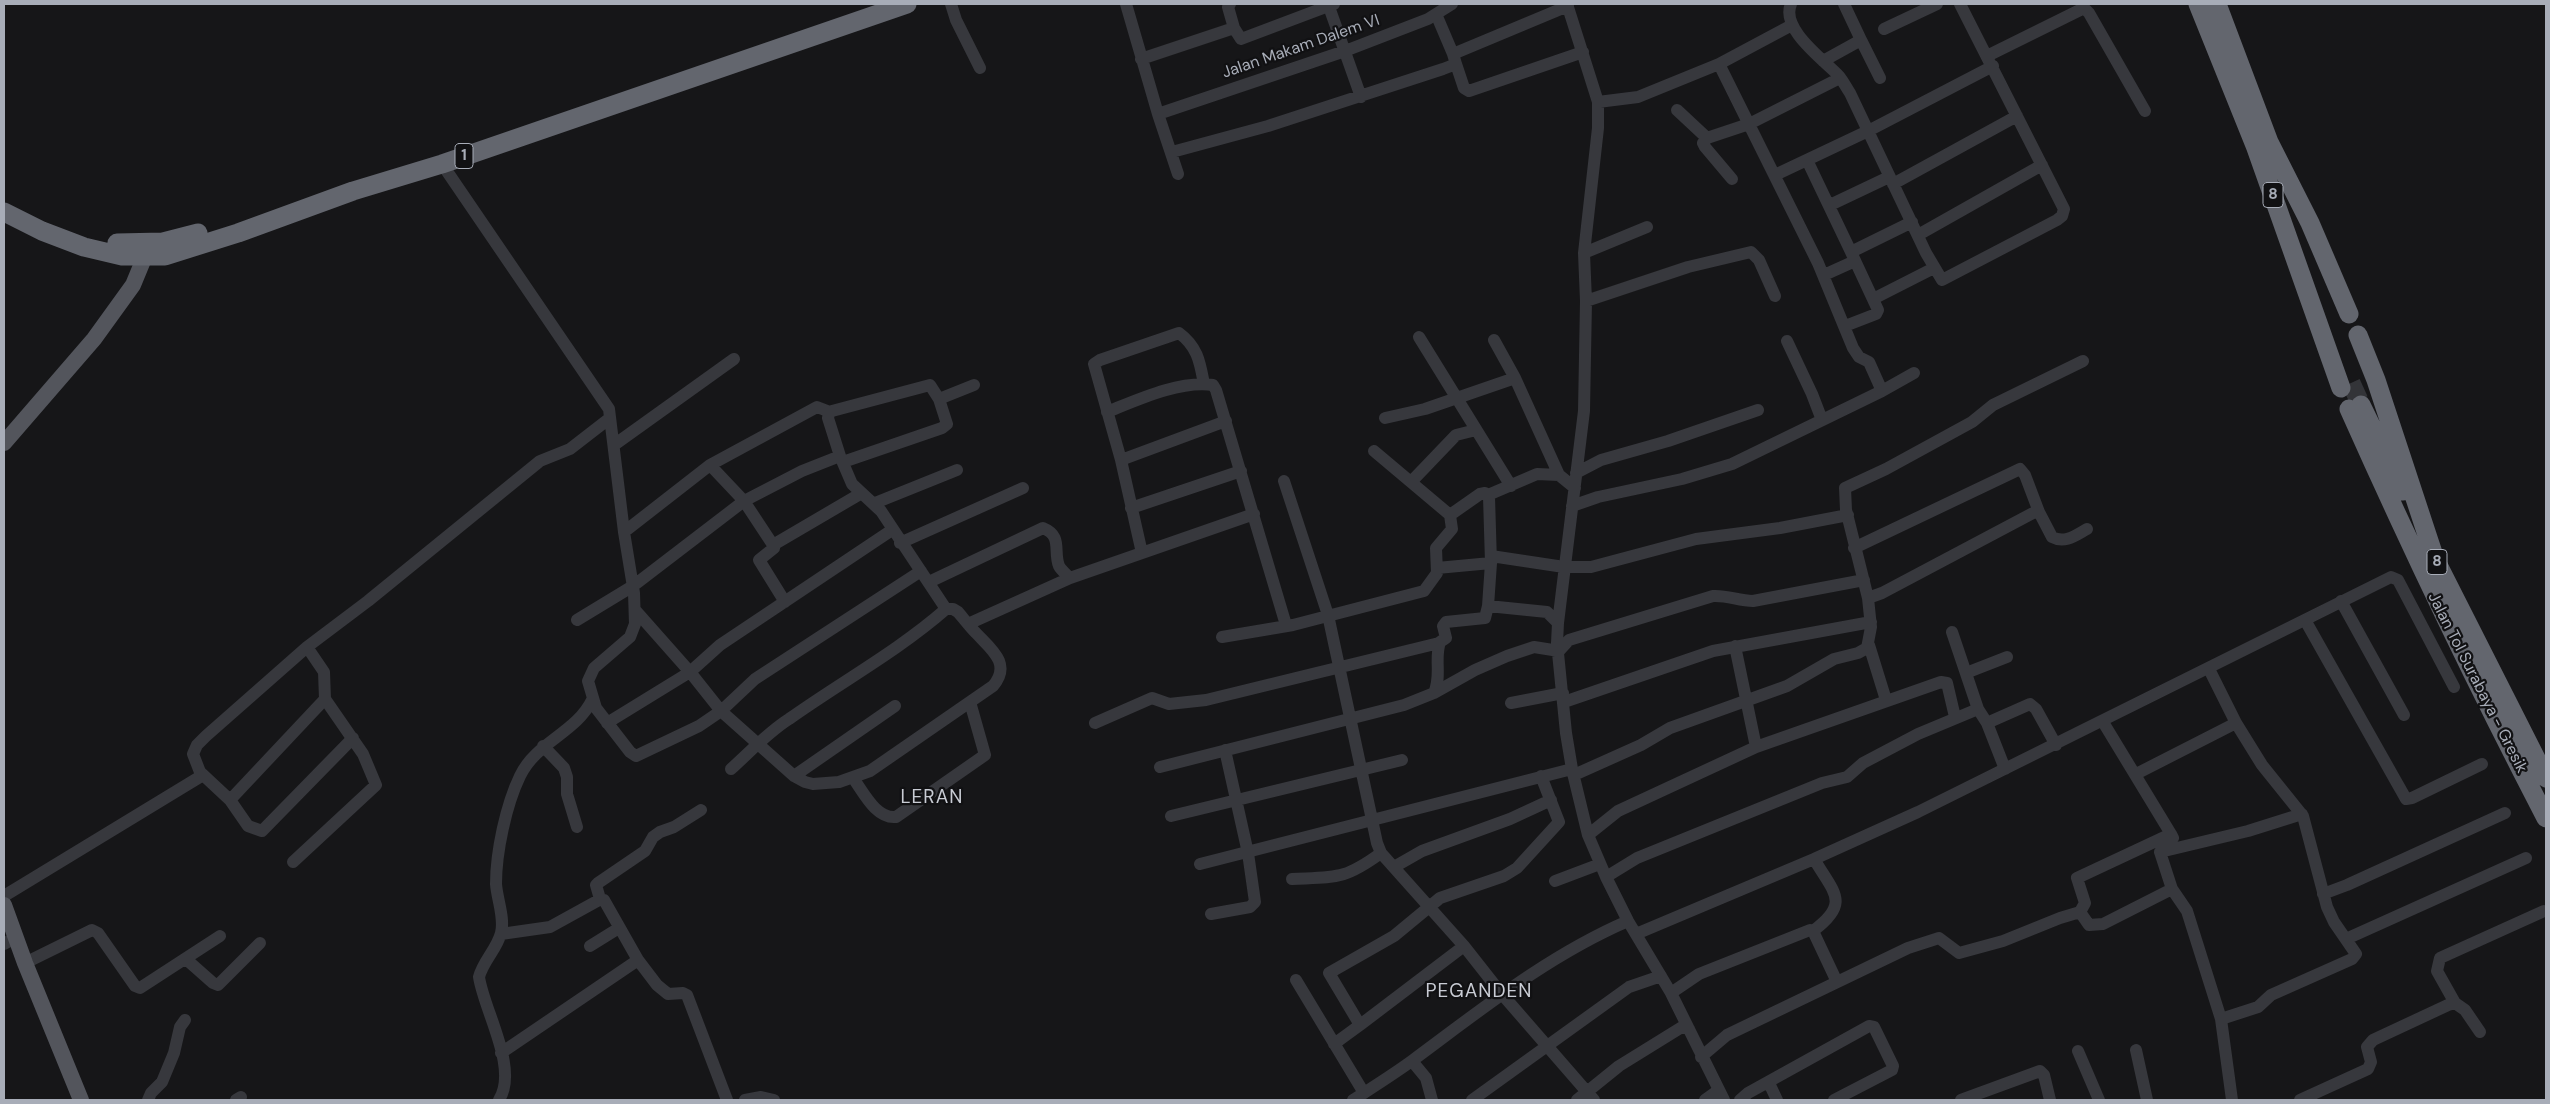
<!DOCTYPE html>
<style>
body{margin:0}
#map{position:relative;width:2550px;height:1104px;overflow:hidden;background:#161618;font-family:"DM Sans",sans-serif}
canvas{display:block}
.frame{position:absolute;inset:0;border:5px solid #a8adb8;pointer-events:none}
</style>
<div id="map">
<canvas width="2550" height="1104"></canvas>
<div class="frame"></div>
</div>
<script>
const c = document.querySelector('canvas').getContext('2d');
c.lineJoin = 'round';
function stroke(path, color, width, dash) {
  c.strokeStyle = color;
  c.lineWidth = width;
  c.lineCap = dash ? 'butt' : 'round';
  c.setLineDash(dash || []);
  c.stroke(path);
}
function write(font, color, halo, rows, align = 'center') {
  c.font = font + ' "DM Sans",sans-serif';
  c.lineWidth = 4.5;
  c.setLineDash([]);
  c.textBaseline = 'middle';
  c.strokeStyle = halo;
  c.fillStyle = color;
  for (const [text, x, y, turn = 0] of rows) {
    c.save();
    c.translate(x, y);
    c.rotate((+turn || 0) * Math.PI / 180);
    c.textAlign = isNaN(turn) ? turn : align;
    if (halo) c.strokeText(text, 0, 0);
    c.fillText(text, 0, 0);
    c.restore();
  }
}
stroke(new Path2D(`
 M2351,383L2361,405`), '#333438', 19, [19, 9]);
stroke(new Path2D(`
 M951,4L956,20L980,68
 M1126,4L1158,114L1178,174
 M1230,4L1228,7L1234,28L1241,39L1334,4
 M1328,4L1361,97
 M1567,4L1598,102V128L1584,253L1586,301L1584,411L1558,623L1557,643L1566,733L1572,769L1588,835L1606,877L1628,921L1671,993L1724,1100
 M1791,4C1780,29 1824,60 1839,76C1843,81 1846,87 1850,93L1926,253L1942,280L2057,220L2062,216L2064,209L1960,4
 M1436,14L1453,54
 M1884,29L1937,4
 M1861,40L1880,78
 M1987,56L2084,8L2089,13L2145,111
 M1141,59L1234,28
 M1823,61L1861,40L1844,4
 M1456,64L1464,88L1469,91L1583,52
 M1719,64L1792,25
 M1598,102L1638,97L1719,64L1818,263L1853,348L1859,357L1869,362L1882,391
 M1677,110L1707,138L1703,143L1705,147L1732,179
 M1158,114L1345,51L1428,19L1452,4
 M1707,138L1749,124L1840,78
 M1172,152L1268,126L1443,69L1456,64L1453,54L1568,6
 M1807,160L1851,252
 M442,164L609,409L624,532L634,593L635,624L630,637L594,668L588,681L596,708L630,752L636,756L699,726L721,711L755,679L921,571
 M1775,175L1868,131L1993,66
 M1893,184L2017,116
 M1830,205L1889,177
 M1918,235L2042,165
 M1584,253L1647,227
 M1824,275L1855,261
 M1873,299L1934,268
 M1586,301L1688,267L1751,252L1759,260L1775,296
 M1845,326L1876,314L1878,310L1851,252L1912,222
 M1419,337L1511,486
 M1787,341L1812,394L1822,420
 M1515,378L1559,475
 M939,399L930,385L832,411L829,413L828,418L840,456L852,484L881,511L946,609
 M1107,412C1137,400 1180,380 1213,385L1216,390L1286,625
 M1385,418L1425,409L1515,378L1494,340
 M614,445L734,359
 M1121,460L1226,421
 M843,462L942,428L947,424L939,399L974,385
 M710,465L744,501L773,545L774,548L759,560L785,602
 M1576,473L1601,460L1668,441L1758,410
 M1284,481L1328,615L1377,843L1381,853L1464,946L1501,993L1594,1100
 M1411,482L1456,435L1476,430
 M1488,495L1537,474L1559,475L1575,488
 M875,503L957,470
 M1572,506L1598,497L1682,479L1732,464L1882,391L1914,373
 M1131,508L1241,471
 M1450,515L1480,494L1485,493L1489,497L1491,563L1488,606
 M624,532L710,465L817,407L830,412
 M900,543L1023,488
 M773,545L860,494
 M1854,548L2020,469L2025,475L2039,512
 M1142,553L1121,460L1094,364L1100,360L1179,333C1198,347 1200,363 1204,384
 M1491,556L1564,567H1591L1696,539L1780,528L1848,515
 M1437,568L1491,563
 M929,582L1043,528C1063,536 1053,551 1059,566C1061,570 1066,574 1070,578
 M1868,598L1882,593L2033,513L2039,512L2052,537C2065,544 2076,535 2087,529
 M2341,601L2404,715
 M636,611L690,672L720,645L892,530
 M577,620L633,586L744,501L802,471L840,456
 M2305,620L2406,799L2412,798L2482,764
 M968,624L1070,578L1254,514
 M1952,632L1978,709L1987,723L2005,769
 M1222,637L1293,625L1424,591L1437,573L1436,548L1452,529L1450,515L1374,451
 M1869,645L1886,700
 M1735,646L1756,747
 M2209,669L2236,723L2262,765L2303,816L2327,907L2334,922L2356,954L2352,959L2271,995L2258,1007L2221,1019
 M1966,673L2007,657
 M1434,693C1442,675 1434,659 1440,642L1446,638L1443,626L1446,622L1485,618L1488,606L1547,612L1558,623
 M1564,702L1713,651L1871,622
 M1511,703L1563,693
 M2103,722L2171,834
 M607,723L690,672L721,711L794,776L805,782L813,784L839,782L870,771L993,686C1012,664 991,649 976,633C970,627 964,619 958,612L953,609H946C898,651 841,682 789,719C767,733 750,752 731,769
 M1095,723L1152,698L1169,704L1206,700L1439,643
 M1987,723L2030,704L2036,709L2056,745
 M353,738L262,831L248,826L230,800L200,772L193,754L197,745L206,736L307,647L368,601L540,461L570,449L610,418
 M543,746L564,768L567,777V794L577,827
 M1160,767L1404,705L1434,693L1475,670L1507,656L1534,647L1559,651L1569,640L1713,596C1727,595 1739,601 1753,601L1864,580
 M2136,774L2236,723
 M1574,775L1641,745L1670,728L1787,686L1834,659L1858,653L1867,648L1871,627L1868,598L1846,510L1845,488L1886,469L1972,422L1993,405L2083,361
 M794,776L895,706
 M853,778C864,793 876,819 896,817L985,755L970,702
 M230,800L325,699
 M1171,816L1402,760
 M1588,835L1618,811L1756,747L1941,682L1947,683L1955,717
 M2160,852L2172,889L2187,911L2221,1019L2232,1100
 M2160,852L2248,831L2302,814
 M293,862L376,785L363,754L325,699L324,672L307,647
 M1200,864L1572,769
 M1394,867L1422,851L1510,819L1551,800
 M1606,877L1637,858L1822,783L1847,777L1863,763L1918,734L1978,709
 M1292,879C1336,877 1344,880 1381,853
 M1555,881L1600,864
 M2323,894L2347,885L2505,813
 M4,896L203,775
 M600,899L596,885L598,883L645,851L653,837L660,832L674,827L701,810
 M2080,912L2089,925L2103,924L2172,889
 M1211,914L1250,907L1255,902L1248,853L1225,750
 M1813,931L1837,982
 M501,934L550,927L599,900H604L638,960L657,985L668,994L683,993L687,995L727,1100
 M1636,934L1814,859L1918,812L2391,577L2398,580L2454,687
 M2346,939L2526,858
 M4,944L16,937
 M590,946L619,928
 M1464,946L1360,1025L1329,973L1394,936L1440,898L1504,876L1517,868L1559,822L1541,776
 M187,960L213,983L218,985L260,943
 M25,963L92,930L98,933L135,986L140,988L220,936
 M1296,980L1364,1093
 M1671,993L1699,974L1810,930L1813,931C1851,903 1834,893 1814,859
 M2455,1003L2437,971L2440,958L2544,911
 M1334,1044L1360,1025
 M2136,1050L2147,1100
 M2078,1051L2099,1100
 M501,1053L638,960
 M1701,1057L1727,1035L1908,948L1939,938L1959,953L2003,941L2060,918L2080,912L2085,903L2077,878L2171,834L2173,838L2160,852
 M1412,1061L1426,1078L1432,1100
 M1769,1083L1777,1100
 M148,1100L151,1093L162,1082L174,1053L180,1027L185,1020
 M236,1100L241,1097
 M499,1100C519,1068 484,1011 479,977C483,961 497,949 501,933C505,918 497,899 496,884C496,852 506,805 520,776C536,742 576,733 592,700
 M745,1100L761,1097L774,1100
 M1353,1100C1373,1087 1394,1074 1413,1060C1482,1009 1549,955 1628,921
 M1472,1100L1629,987L1661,976
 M1577,1100L1619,1066L1682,1027L1689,1029
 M1705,1100L1719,1090
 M1740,1100L1748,1093L1869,1026L1874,1027L1893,1066L1892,1070L1834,1100
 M1961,1100L2040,1071L2044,1075L2050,1100
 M2300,1100L2368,1069L2371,1062L2367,1047L2373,1040L2448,1005L2455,1003L2465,1010L2480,1032`), '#37383d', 12);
stroke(new Path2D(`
 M4,443L94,339L133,285L145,256
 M4,905L25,963L81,1100`), '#53555c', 16);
stroke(new Path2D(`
 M2198,4L2256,148L2341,388
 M2217,4L2269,142L2310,223L2349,314
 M4,212L42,231L84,247L122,256H165L238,233L353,191L442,164L907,4
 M117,243L163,242L198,233
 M2358,335L2376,380L2435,559L2546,778
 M2361,405L2403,491
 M2349,409C2411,548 2476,684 2546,818`), '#63666e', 19);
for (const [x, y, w] of [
 [464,156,18],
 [2273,195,20],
 [2437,562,20]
]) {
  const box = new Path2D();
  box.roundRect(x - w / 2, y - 12.5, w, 25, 4);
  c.fillStyle = '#111113';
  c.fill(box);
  stroke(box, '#a8adb8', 1);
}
write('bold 15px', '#a8adb8', null, [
 ["1",464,156],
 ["8",2273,195],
 ["8",2437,562]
]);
write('16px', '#a8adb8', '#111113', [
 ["Jalan Makam Dalem VI",1301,47,-19],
 ["Jalan Tol Surabaya - Gresik",2477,683,63]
]);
c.letterSpacing = '1px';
write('19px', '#c9ccd4', '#111113', [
 ["LERAN",932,798],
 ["PEGANDEN",1479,992]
]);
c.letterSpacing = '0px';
</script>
